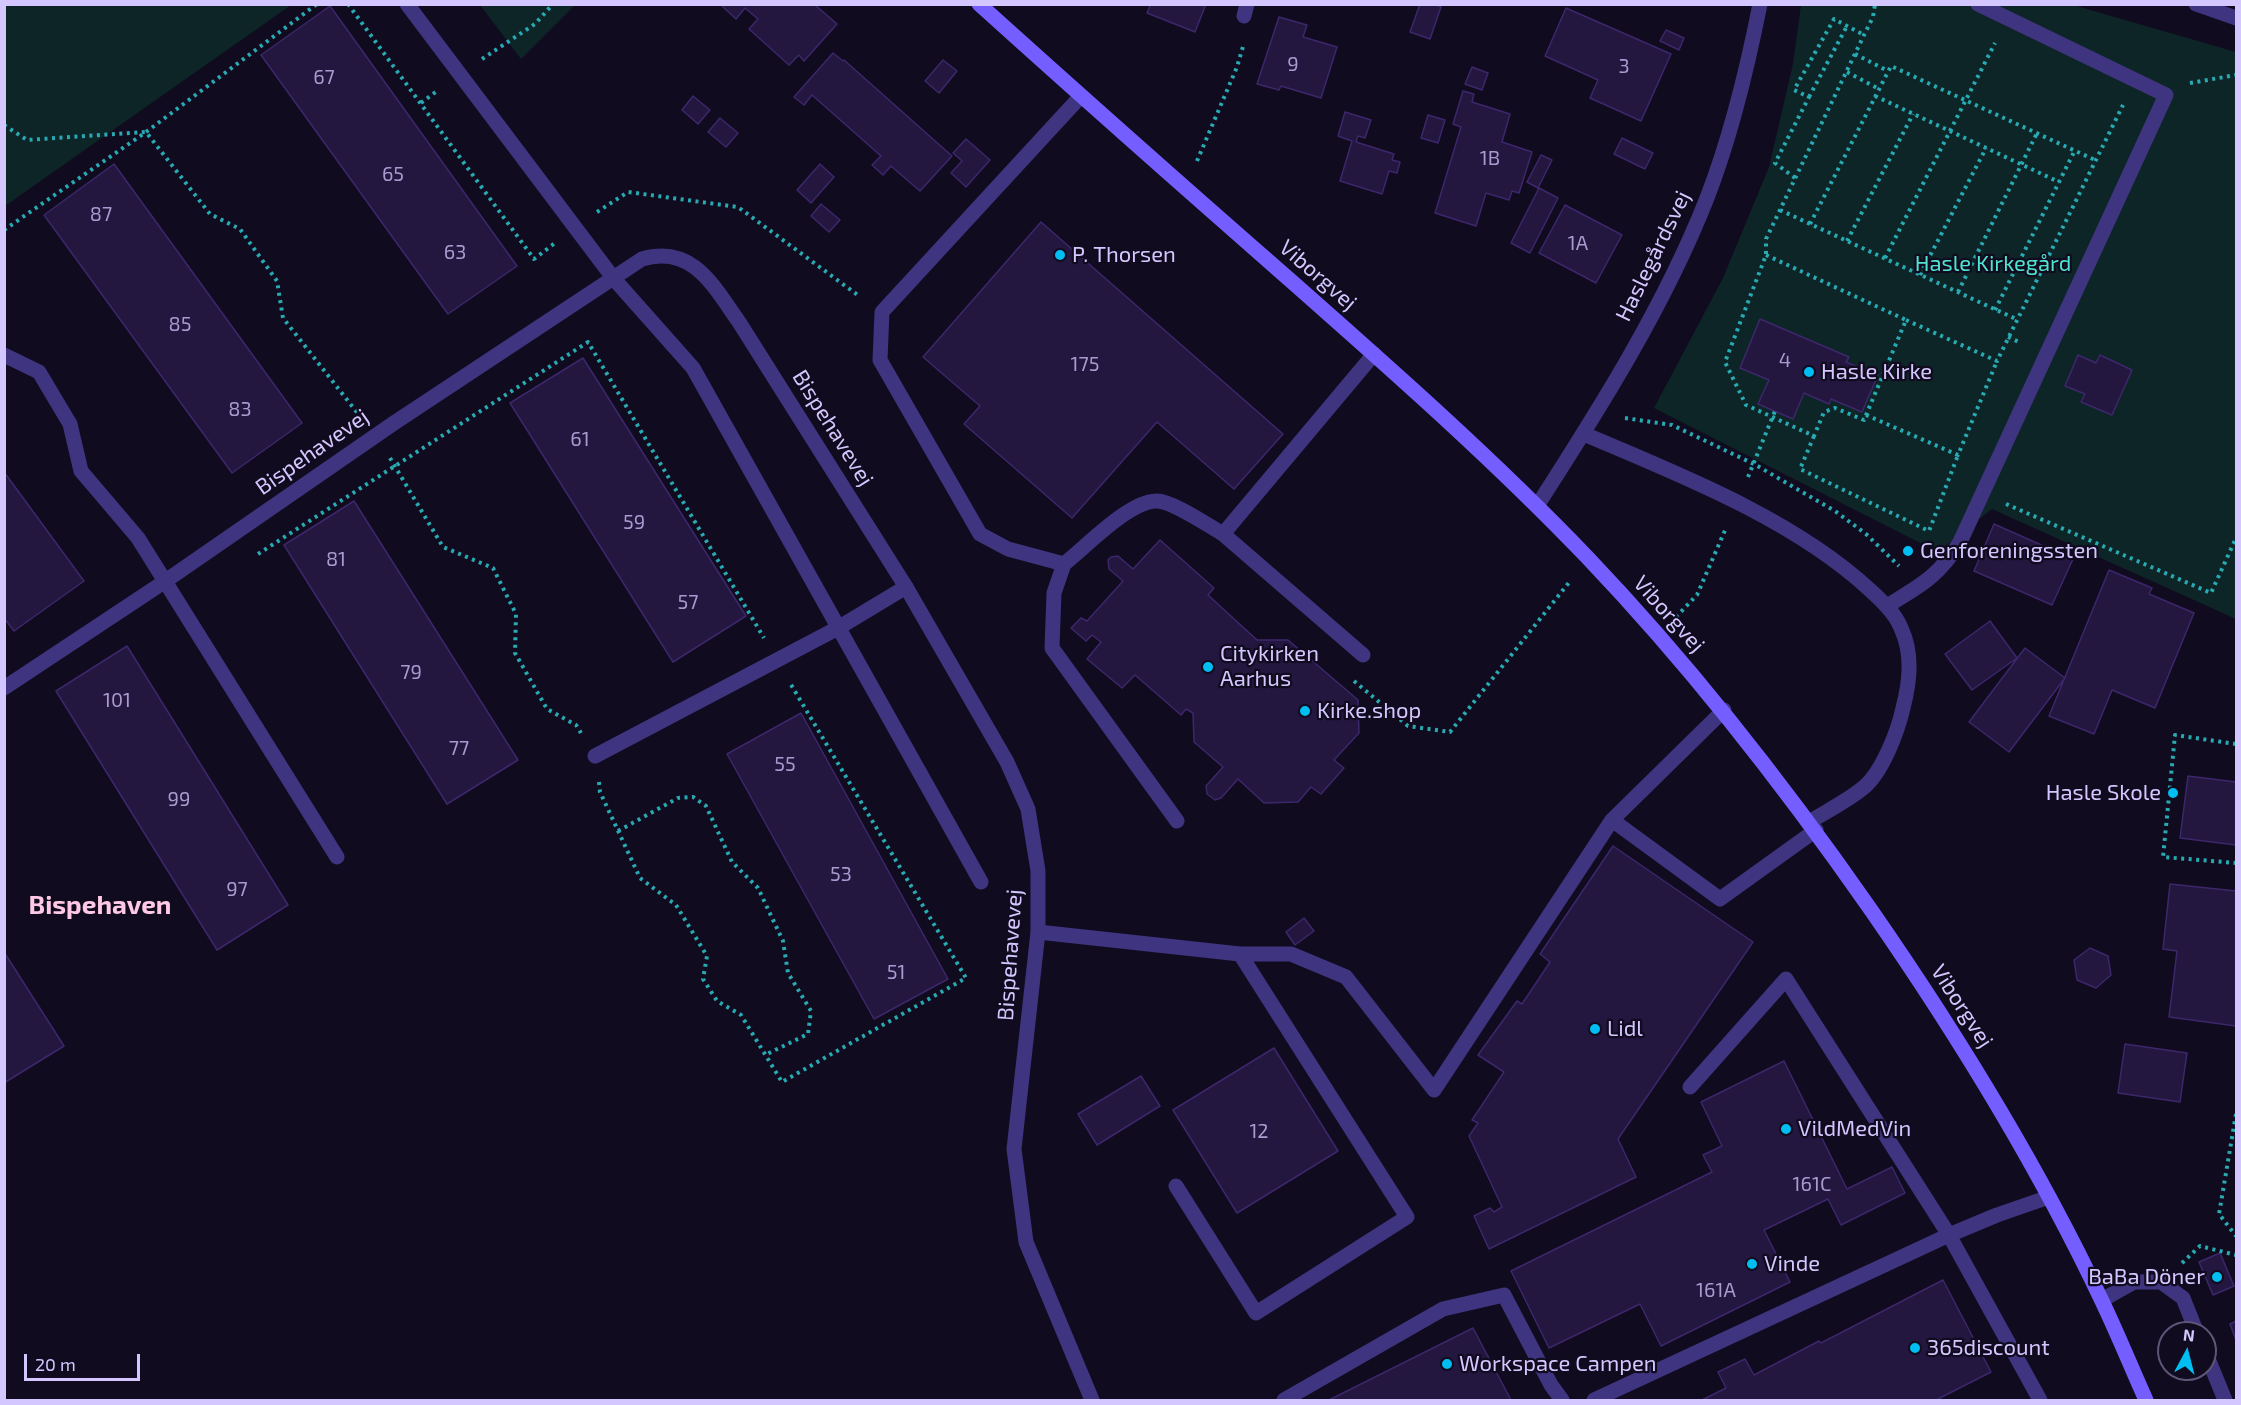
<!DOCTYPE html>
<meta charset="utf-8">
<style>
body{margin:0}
#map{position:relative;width:2241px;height:1405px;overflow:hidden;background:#100b1e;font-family:"Exo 2",sans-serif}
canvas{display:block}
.frame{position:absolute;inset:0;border:6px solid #d4c7ff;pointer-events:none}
.north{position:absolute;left:2157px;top:1321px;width:60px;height:60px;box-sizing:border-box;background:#100b1e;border:2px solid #5e5678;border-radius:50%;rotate:7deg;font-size:16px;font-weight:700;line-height:24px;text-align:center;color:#d4c7ff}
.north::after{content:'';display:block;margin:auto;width:21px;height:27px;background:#00bdf2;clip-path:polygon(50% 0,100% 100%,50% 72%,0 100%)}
.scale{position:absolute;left:24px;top:1354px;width:116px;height:27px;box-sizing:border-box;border:3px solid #d4c7ff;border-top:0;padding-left:8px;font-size:18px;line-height:21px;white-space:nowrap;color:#d4c7ff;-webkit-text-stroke:4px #100b1e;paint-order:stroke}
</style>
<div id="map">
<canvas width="2241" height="1405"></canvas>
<div class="frame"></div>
<div class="north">N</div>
<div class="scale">20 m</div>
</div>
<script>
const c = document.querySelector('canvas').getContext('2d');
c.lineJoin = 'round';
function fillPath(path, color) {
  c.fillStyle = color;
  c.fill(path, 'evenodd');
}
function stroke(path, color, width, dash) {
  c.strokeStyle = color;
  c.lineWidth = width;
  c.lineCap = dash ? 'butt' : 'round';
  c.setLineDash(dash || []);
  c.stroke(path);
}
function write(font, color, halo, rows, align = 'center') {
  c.font = font + ' "Exo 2",sans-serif';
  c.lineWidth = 4.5;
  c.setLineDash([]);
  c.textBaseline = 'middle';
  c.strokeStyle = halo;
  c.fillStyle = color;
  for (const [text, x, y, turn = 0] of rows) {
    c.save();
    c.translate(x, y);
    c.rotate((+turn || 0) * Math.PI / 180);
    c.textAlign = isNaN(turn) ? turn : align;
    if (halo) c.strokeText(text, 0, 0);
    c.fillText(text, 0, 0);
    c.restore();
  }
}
fillPath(new Path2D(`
 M5,4H291V5L5,206Z
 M480,5H575L521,59Z
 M1801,5H2073L2236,52V619L1992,509L1938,552L1654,408L1723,278L1769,167L1793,64Z`), '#0e2528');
const building = new Path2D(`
 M720,4H814L837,24L804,61L799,55L789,65L749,29L758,19L745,8L736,19Z
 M1151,4H1206L1195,32L1147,13Z
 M1420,4H1435L1441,7L1430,39L1410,32Z
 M330,6L517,266L448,314L261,55Z
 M1566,8L1671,54L1641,121L1590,98L1598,80L1545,56Z
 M1279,17L1307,25L1303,37L1337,47L1321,98L1281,86L1279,90L1257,84Z
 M1666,30L1684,38L1679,50L1660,41Z
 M833,53L843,61L844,60L952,156L920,191L891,166L883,175L872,165L881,156L812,95L804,105L794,97Z
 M943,60L957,71L939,93L925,81Z
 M1472,67L1488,73L1482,90L1465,84Z
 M1463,91L1474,94L1472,102L1510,114L1502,142L1532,152L1519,193L1512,191L1509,200L1486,193L1476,226L1435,213L1461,127L1453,124Z
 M693,96L710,110L698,124L682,110Z
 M1345,112L1371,120L1365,138L1358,136L1356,142L1394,154L1392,160L1400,162L1397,173L1389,171L1382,194L1340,181L1352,141L1338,136Z
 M1428,115L1445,120L1438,143L1421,138Z
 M720,118L738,133L726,147L708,132Z
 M1622,138L1653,153L1645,169L1614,154Z
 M966,139L990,160L966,187L951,173L962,161L953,153Z
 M1541,155L1552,160L1538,188L1527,182Z
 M114,164L302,423L232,473L44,215Z
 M820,164L834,177L811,203L797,190Z
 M1539,188L1558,198L1530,253L1511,243Z
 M821,204L840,220L829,232L811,216Z
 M1565,205L1622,235L1596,283L1539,253Z
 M1041,222L1283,434L1234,489L1157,422L1072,518L964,424L980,406L923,357Z
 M1760,319L1849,357L1846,362L1878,375L1862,412L1831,399L1829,404L1804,393L1793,419L1758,404L1769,380L1740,368Z
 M2078,355L2096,363L2100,355L2132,370L2112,415L2081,402L2085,394L2065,386Z
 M583,358L746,616L673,662L510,403Z
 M4,472L84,581L14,631L4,618Z
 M354,501L518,760L447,804L284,545Z
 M1994,524L2073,559L2052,605L1974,571Z
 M1160,540L1214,588L1208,595L1257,640H1288L1358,700L1359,733L1334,760L1344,768L1321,794L1311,787L1298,802L1264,803L1238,779L1221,798L1215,800L1207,794L1206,786L1223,767L1194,742L1193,713L1186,709L1181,715L1135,675L1122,688L1087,659L1101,642L1092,635L1086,641L1071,628L1081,618L1087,621L1123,581L1109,569L1108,560L1111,557L1118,556L1133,569Z
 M2109,570L2152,588L2149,594L2194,613L2155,708L2112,690L2094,734L2049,716Z
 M1990,621L2017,658L1972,690L1945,654Z
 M127,646L288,905L217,950L56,691Z
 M2025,648L2065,678L2009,752L1969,722Z
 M801,713L948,979L874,1019L727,754Z
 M2188,776L2236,782V845L2180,838Z
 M1613,846L1753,942L1618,1139L1636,1177L1489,1249L1474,1216L1490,1208L1494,1212L1502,1207L1469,1136L1478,1123L1472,1120L1504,1072L1478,1055L1517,1001L1522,1004L1550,962L1540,954Z
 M2170,884L2236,891V1026L2169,1017L2177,951L2163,949Z
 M1304,918L1314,931L1295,945L1286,932Z
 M2090,948L2108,956L2111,975L2096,988L2077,980L2074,960Z
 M4,952L64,1046L4,1083Z
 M2125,1044L2187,1053L2180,1102L2118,1093Z
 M1274,1048L1338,1151L1237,1213L1173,1110Z
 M1784,1061L1847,1189L1892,1167L1905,1193L1841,1225L1828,1199L1764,1230L1790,1282L1661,1346L1640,1304L1549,1348L1511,1271L1712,1172L1703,1155L1722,1146L1701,1102Z
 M1141,1076L1160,1106L1097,1145L1078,1114Z
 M2220,1253L2234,1286L2213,1295L2199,1262Z
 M1943,1280L1991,1372L1936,1400H1702L1726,1388L1718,1372L1745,1359L1754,1375L1819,1341L1821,1343Z
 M2236,1321V1340L2230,1324Z
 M1473,1328L1511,1400H1329Z`);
fillPath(building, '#23163f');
stroke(building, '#3d276c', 1.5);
stroke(new Path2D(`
 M348,4L534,259L555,243
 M1855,54L1888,71
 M482,59L535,24L553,4
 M1847,72L1879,89
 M2190,83L2236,75
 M1875,96L2059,182
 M1809,97L1847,26
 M421,103L437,91
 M4,125L27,140L146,132L210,214L240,229L277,281L283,318L359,415
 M1197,161L1237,67L1244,43
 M1795,178L1775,163L1809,97L1794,90L1834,19L1864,35
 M1780,210L2016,319
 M597,212L628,192L738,207L859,296
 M1810,224L1891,66L2095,160
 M4,230L146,132L317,4
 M1847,241L1913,114
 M1766,255L1906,320L1864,420L1835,408L1824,412L1814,436L1746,405L1725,362L1766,255V239L1864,35L1873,17L1875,4
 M1885,258L1995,43
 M1920,275L1986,148
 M1958,292L2037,133
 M1995,310L2075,150
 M1906,320L1997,361L2123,105
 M2008,337L2021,343
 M1866,415L1958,455L1997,361
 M1625,418L1672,425L1754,464L1835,511L1866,534L1899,566
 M1814,436L1800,469L1929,531L1958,455
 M390,458L443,547L493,568L516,614L515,653L547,709L576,725L581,733
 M1748,477L1775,411
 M2006,504L2211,593L2236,538
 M258,554L588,342L764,638
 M1676,617L1697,595L1726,528
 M1354,681L1408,726L1450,732L1571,580
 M2236,744L2175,735L2163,857L2236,863
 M599,782L600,792L640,878L676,905L707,956L703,979L717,1001L741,1015L782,1082L966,978L790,683
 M618,831L678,798L693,797L706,806L732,862L758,888L783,941L788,973L811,1011L808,1034L765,1055
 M2236,1114L2219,1214L2236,1236
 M2182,1263L2200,1246L2236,1255`), '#28aab3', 4, [3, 4.5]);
stroke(new Path2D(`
 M407,4L614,279L693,368L981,882
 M2196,4L2236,18
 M1081,96L882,312L880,360L980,534L1008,549L1064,564C1087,546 1128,502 1156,501C1171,500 1209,526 1223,534L1374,354
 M4,355L39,372L70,424L81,471L138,538L337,857
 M1584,434C1678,474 1794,519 1870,590C1882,601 1895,613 1901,628C1913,654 1910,681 1903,708C1898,731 1882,773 1863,788C1847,801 1827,811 1809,822
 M1223,534L1363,655
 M1064,564L1054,593L1052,648L1177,821
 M1887,606C1921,585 1938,577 1960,542L2166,95L1978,4
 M595,756L838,628L906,587
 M1612,820L1720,899L1816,830
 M1038,932L1240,954H1291L1346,977L1434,1090L1612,820L1724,710
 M1690,1087L1786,979L1949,1235L2040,1400
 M1176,1186L1256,1313L1407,1217L1240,954
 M2102,1300L2134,1282H2161L2183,1298L2197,1333
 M2205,1351L2225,1400
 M1284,1400L1443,1309L1504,1295L1551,1385L1562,1400
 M1594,1400L1949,1235L1997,1215L2049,1197`), '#3f347f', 15);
stroke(new Path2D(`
 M1244,16L1247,4
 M1537,506C1600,408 1664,307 1707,198C1731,136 1747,70 1760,4
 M4,688L164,582L394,423L642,259C693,244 714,287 739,322L906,587L1007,762L1028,809L1038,871V932L1014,1149L1026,1242L1092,1400`), '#3f347f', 15);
stroke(new Path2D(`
 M979,4C1082,97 1186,189 1290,280C1392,370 1494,460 1587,557C1692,667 1784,785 1871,910C1957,1034 2036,1162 2101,1299C2117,1332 2131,1367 2146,1400`), '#755eff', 15);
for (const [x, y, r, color] of [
 [1060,255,6,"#00bdf2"],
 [1809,372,6,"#00bdf2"],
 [1908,551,6,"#00bdf2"],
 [1208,667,6,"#00bdf2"],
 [1305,711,6,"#00bdf2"],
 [2173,793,6,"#00bdf2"],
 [1595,1029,6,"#00bdf2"],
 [1786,1129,6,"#00bdf2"],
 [1752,1264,6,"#00bdf2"],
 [2217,1277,6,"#00bdf2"],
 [1915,1348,6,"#00bdf2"],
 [1447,1364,6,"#00bdf2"]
]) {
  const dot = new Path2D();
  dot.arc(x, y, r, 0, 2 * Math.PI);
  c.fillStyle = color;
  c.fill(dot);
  stroke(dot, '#100b1e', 2);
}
write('20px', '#a89bcf', null, [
 ["9",1293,64],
 ["3",1624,66],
 ["67",324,77],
 ["1B",1490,158],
 ["65",393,174],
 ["87",101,214],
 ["1A",1578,243],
 ["63",455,252],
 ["85",180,324],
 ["4",1785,360],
 ["175",1085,364],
 ["83",240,409],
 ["61",580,439],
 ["59",634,522],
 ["81",336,559],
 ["57",688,602],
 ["79",411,672],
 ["101",117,700],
 ["77",459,748],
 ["55",785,764],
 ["99",179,799],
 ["53",841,874],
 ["97",237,889],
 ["51",896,972],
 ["12",1259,1131],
 ["161C",1812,1184],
 ["161A",1716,1290]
]);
write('22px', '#d4c7ff', '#100b1e', [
 ["P. Thorsen",1072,255],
 ["Hasle Kirke",1821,372],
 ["Genforeningssten",1920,551],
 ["Citykirken",1220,654],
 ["Aarhus",1220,679],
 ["Kirke.shop",1317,711],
 ["Hasle Skole",2161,793,"right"],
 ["Lidl",1607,1029],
 ["VildMedVin",1798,1129],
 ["Vinde",1764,1264],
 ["BaBa Döner",2205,1277,"right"],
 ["365discount",1927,1348],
 ["Workspace Campen",1459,1364]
], 'left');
write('22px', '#d4c7ff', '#100b1e', [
 ["Haslegårdsvej",1653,256,-64],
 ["Viborgvej",1318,275,41],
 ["Bispehavevej",833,428,58],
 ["Bispehavevej",312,452,-35],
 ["Viborgvej",1669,614,48],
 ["Bispehavevej",1010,955,-86],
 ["Viborgvej",1962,1006,57]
]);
write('22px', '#4fe3d0', '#100b1e', [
 ["Hasle Kirkegård",1993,264]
]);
write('bold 26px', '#ffc9e5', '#100b1e', [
 ["Bispehaven",100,905]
]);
</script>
